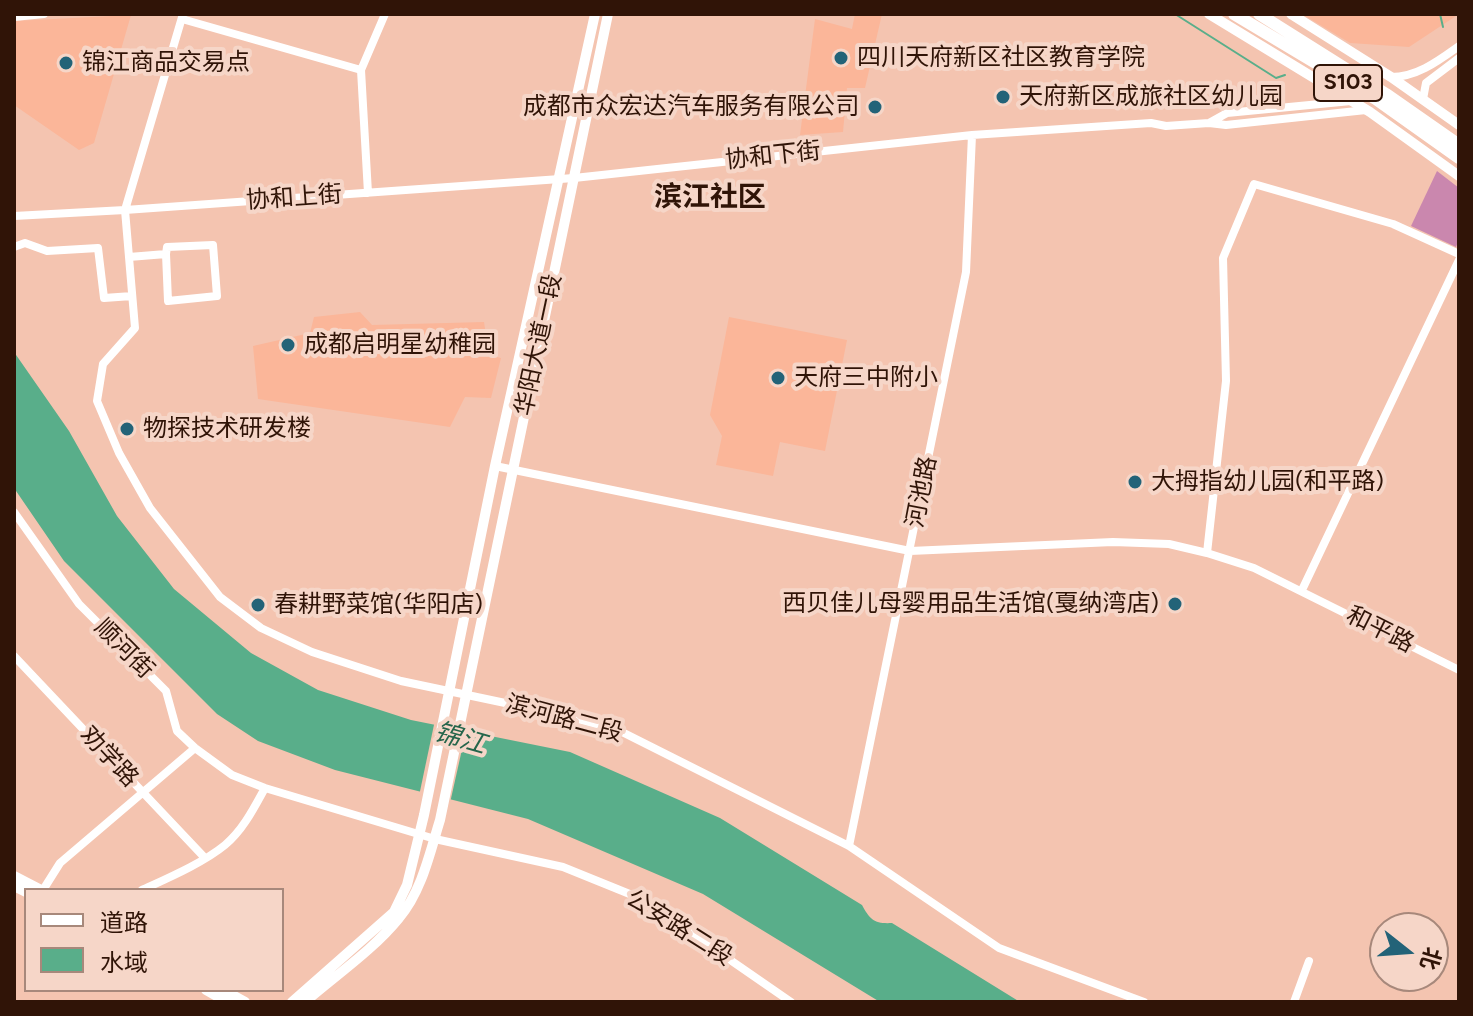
<!DOCTYPE html>
<meta charset="utf-8">
<style>
body{margin:0}
#map{position:relative;width:1473px;height:1016px;overflow:hidden;background:#f4c4b0;font-family:Figtree,"Noto Sans SC",sans-serif}
canvas{display:block}
.frame{position:absolute;inset:0;border:16px solid #301407;pointer-events:none}
.legend{position:absolute;left:24px;top:888px;width:260px;height:104px;box-sizing:border-box;background:#f6d6c8;border:2px solid #a7887b;margin:0;padding:10px 14px;list-style:none;font-size:24px;color:#301407}
.legend li{display:flex;align-items:center;gap:16px;height:40px}
.legend b{width:40px;border:2px solid #a7887b}
.north{position:absolute;left:1369px;top:912px;width:80px;height:80px;box-sizing:border-box;background:#f6d6c8;border:2px solid #a7887b;border-radius:50%;rotate:107deg;font-size:22px;font-weight:700;line-height:32px;text-align:center;color:#301407}
.north::after{content:'';display:block;margin:auto;width:28px;height:36px;background:#236378;clip-path:polygon(50% 0,100% 100%,50% 72%,0 100%)}
</style>
<div id="map">
<canvas width="1473" height="1016"></canvas>
<div class="frame"></div>
<ul class="legend">
<li><b style="height:10px;background:#fff"></b>道路</li>
<li><b style="height:22px;background:#59ae8a"></b>水域</li>
</ul>
<div class="north">北</div>
</div>
<script>
const c = document.querySelector('canvas').getContext('2d');
c.lineJoin = 'round';
function fillPath(path, color) {
  c.fillStyle = color;
  c.fill(path, 'evenodd');
}
function stroke(path, color, width, dash) {
  c.strokeStyle = color;
  c.lineWidth = width;
  c.lineCap = dash ? 'butt' : 'round';
  c.setLineDash(dash || []);
  c.stroke(path);
}
function write(font, color, halo, rows, align = 'center') {
  c.font = font + ' Figtree,"Noto Sans SC",sans-serif';
  c.lineWidth = 8;
  c.setLineDash([]);
  c.textBaseline = 'middle';
  c.strokeStyle = halo;
  c.fillStyle = color;
  for (const [text, x, y, turn = 0] of rows) {
    c.save();
    c.translate(x, y);
    c.rotate((+turn || 0) * Math.PI / 180);
    c.textAlign = isNaN(turn) ? turn : align;
    if (halo) c.strokeText(text, 0, 0);
    c.fillText(text, 0, 0);
    c.restore();
  }
}
fillPath(new Path2D(`
 M855,14H882L865,88H847L843,132L800,135L815,19L852,29Z
 M1302,14H1459L1409,47L1350,43Z
 M131,15L94,143L79,150L14,105V21Z
 M360,312L372,325L484,322L489,355L501,358L491,398L465,397L450,427L258,399L253,346L310,333L314,317Z
 M729,317L847,340L825,451L780,442L773,476L716,465L722,436L710,415Z`), '#fbb699');
fillPath(new Path2D(`
 M1437,171L1459,188V239L1456,247L1411,226Z`), '#ca87ae');
fillPath(new Path2D(`
 M14,352L69,431L117,516L174,589L251,653L318,690L411,720L570,752L720,818L862,905C870,920 875,924 892,923L1020,1002H880L703,894L528,819L335,770L258,741L217,714L64,561L14,488Z`), '#59ae8a');
fillPath(new Path2D(`
 M435,720L467,727L450,803L419,796Z`), '#f4c4b0');
stroke(new Path2D(`
 M1175,14L1276,78L1285,75
 M1440,14L1443,27`), '#59ae8a', 2);
stroke(new Path2D(`
 M183,14L125,210L135,328L103,364L97,401L119,453L150,508L220,597L261,628L312,652L401,681L562,715L620,731L849,846L999,948L1144,1002
 M14,17L44,14
 M182,19L361,70
 M1391,77C1417,77 1438,61 1459,46
 M1423,99L1426,83L1459,58
 M1351,101L1227,113L1209,123L1226,125L1366,110
 M368,193L361,70L385,14
 M14,216L125,210L574,178L972,135L1151,123L1166,126L1209,123
 M14,247L25,243L47,251L98,248L104,298L132,296
 M129,257L166,254L167,247L213,245L217,296L168,301L166,254
 M495,466L910,551L1113,542L1169,544L1207,553L1254,568L1459,670
 M14,512L79,604L166,691L177,731L195,748L232,775L265,788L435,839L563,867L642,899L791,1002
 M1207,553L1226,381L1223,258L1254,184L1393,224L1459,254
 M1302,590L1459,260
 M14,656L204,857
 M849,846L966,272L972,135
 M43,890L60,863L195,748
 M142,890C168,878 203,863 225,845C243,830 254,808 265,788
 M1294,1002L1309,961`), '#fff', 8);
stroke(new Path2D(`
 M1209,14L1370,112L1459,176
 M1291,14L1391,77L1459,125
 M14,876L41,890
 M14,886L26,892
 M206,990L227,1002
 M223,990L245,1002
 M292,1002L394,912L407,885L424,815L495,466L595,14
 M305,1002C336,975 373,950 399,918C422,891 430,852 440,820L608,14`), '#fff', 10);
stroke(new Path2D(`
 M1234,14L1376,99L1459,158
 M1259,14L1386,94L1459,145`), '#fff', 12);
for (const [x, y, r, color] of [
 [841,58,8,"#236378"],
 [66,63,8,"#236378"],
 [1003,97,8,"#236378"],
 [875,107,8,"#236378"],
 [288,345,8,"#236378"],
 [778,378,8,"#236378"],
 [127,429,8,"#236378"],
 [1135,482,8,"#236378"],
 [1175,604,8,"#236378"],
 [258,605,8,"#236378"]
]) {
  const dot = new Path2D();
  dot.arc(x, y, r, 0, 2 * Math.PI);
  c.fillStyle = color;
  c.fill(dot);
  stroke(dot, '#f6d6c8', 3);
}
for (const [x, y, w] of [
 [1348,83,68]
]) {
  const box = new Path2D();
  box.roundRect(x - w / 2, y - 18, w, 36, 6);
  c.fillStyle = '#f6d6c8';
  c.fill(box);
  stroke(box, '#301407', 2);
}
write('bold 22px', '#301407', null, [
 ["S103",1348,83]
]);
write('24px', '#301407', '#f6d6c8', [
 ["四川天府新区社区教育学院",857,58],
 ["锦江商品交易点",82,63],
 ["天府新区成旅社区幼儿园",1019,97],
 ["成都市众宏达汽车服务有限公司",859,107,"right"],
 ["成都启明星幼稚园",304,345],
 ["天府三中附小",794,378],
 ["物探技术研发楼",143,429],
 ["大拇指幼儿园(和平路)",1151,482],
 ["西贝佳儿母婴用品生活馆(戛纳湾店)",1159,604,"right"],
 ["春耕野菜馆(华阳店)",274,605]
], 'left');
write('24px', '#301407', '#f6d6c8', [
 ["协和下街",773,156,-6],
 ["协和上街",294,198,-4],
 ["华阳大道一段",539,345,-78],
 ["河池路",922,492,-79],
 ["和平路",1380,630,27],
 ["顺河街",124,649,45],
 ["滨河路二段",564,719,15],
 ["劝学路",109,757,47],
 ["公安路二段",679,928,32]
]);
write('italic 26px', '#25654b', '#f6d6c8', [
 ["锦江",460,739,16]
]);
write('bold 28px', '#301407', '#f6d6c8', [
 ["滨江社区",710,198]
]);
</script>
